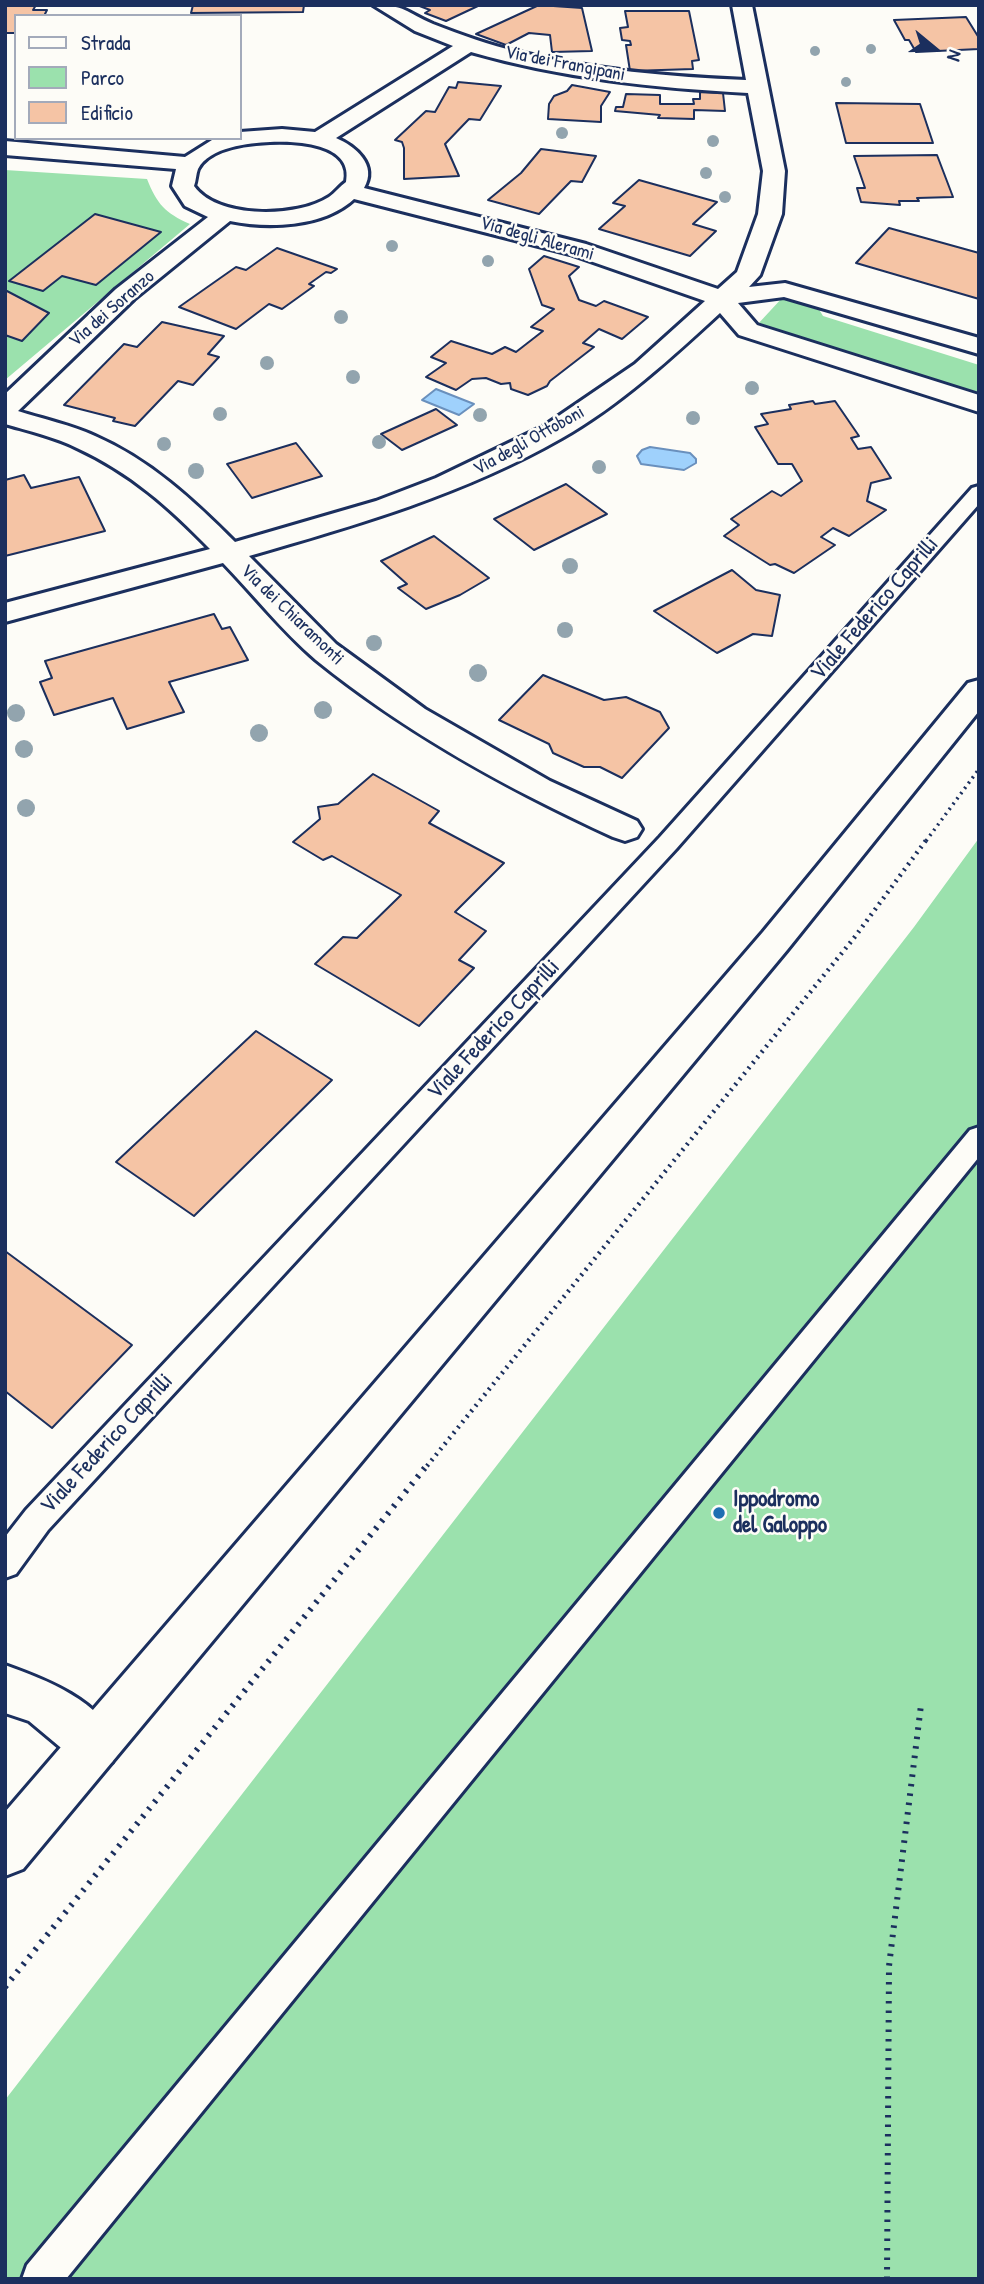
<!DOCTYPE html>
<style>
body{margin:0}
#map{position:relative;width:984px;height:2284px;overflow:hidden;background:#fdfcf7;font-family:"Patrick Hand",sans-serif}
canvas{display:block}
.frame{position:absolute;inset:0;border:7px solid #1b2f5e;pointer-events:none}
.legend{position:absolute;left:14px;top:14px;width:228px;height:126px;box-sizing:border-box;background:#fdfcf7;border:2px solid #a3aaba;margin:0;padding:9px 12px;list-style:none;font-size:21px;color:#1b2f5e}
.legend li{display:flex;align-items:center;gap:14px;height:35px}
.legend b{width:35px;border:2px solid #a3aaba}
.north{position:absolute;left:900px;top:14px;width:70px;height:70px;-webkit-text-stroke:5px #fdfcf7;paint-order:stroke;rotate:109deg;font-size:19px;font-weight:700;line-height:28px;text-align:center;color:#1b2f5e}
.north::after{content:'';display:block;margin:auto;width:24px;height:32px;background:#1b2f5e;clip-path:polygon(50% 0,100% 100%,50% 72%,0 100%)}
</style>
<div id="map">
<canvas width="984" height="2284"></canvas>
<div class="frame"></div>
<ul class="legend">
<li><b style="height:9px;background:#fdfcf7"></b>Strada</li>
<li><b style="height:19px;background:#9be1ad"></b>Parco</li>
<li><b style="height:19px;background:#f5c4a5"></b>Edificio</li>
</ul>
<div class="north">N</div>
</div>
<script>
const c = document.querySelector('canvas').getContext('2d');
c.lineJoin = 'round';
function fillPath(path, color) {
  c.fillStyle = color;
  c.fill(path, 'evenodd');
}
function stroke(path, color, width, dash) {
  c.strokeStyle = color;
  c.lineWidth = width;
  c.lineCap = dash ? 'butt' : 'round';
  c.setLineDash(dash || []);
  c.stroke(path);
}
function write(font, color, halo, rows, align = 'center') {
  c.font = font + ' "Patrick Hand",sans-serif';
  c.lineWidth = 5;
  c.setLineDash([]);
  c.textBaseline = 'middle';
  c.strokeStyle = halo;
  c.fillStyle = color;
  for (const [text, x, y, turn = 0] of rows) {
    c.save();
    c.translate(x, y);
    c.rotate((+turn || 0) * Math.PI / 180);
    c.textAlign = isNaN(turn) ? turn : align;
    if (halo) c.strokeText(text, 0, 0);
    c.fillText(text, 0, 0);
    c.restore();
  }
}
fillPath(new Path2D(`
 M5,170L147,179C157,204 165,213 190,224L5,380Z
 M783,297L817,306L823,316L979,365V401L972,398L966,391L805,338H786L757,325Z
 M979,838V2279H5V2100L914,927Z`), '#9be1ad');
const water = new Path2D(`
 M436,389L474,404L459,415L422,400Z
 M650,447L690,453L696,459V463L684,470L641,464L637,456L642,450Z`);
fillPath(water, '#9fd1fc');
stroke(water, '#6a90bd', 2);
const building = new Path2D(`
 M5,5H36L33,10H47L44,16H16V33H5Z
 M193,5H304L303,12L191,13Z
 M417,5H480L446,21L425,13L430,10Z
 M539,5L582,8L592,51L552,52L550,35L529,33L506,45L476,34Z
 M625,11H689L699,60L692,61L693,69L630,71L626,45H631L630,41L622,40L620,28L628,27Z
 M966,17L979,38V49L916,52L909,40H905L894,20Z
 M458,82L501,86L480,120L469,119L445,144L459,176L404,179V148L402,142L395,140L426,111L435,112L449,87L456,88Z
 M572,85L610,92L601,106V122L548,119L549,104L554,96L567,91Z
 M700,92L723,93L725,111L694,110V119L658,118L660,115L615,111L616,107H623L626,94L660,95V104H694L693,99H700Z
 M836,103L920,104L933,143H846Z
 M541,149L596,156L582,182L571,181L539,214L488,200L521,173Z
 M937,155L953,197L917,198L919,201H899L900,205L861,202L857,188H865L854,156Z
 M639,180L717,202L693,224L716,231L690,256L599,229L625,206L613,203Z
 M95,214L161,232L96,285L62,276L43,291L9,281Z
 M889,228L979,253V299L856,263Z
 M277,248L337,269L331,273L326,272L309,284L314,286L282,309L269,304L236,329L179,307L236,267L246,270Z
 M544,256L579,267L569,276L579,300L596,306L604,301L648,317L622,339L599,329L583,343L594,347L550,381L547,386L528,395L511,389L510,383L501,384L486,378L472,379L456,390L426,377L446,363L431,357L451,341L492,354L505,347L516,352L543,331L531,327L554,309L542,305L529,269Z
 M5,290L49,313L22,341L5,335Z
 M162,322L224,336L208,354L219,357L193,385L178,381L135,426L113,421L115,418L64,405L124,344L137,347Z
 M813,401L815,404L835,401L859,436L851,438L858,449L871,447L891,478L871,483L867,501L886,510L849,536L833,528L821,537L835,545L794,573L775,564L770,565L724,536L739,525L731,519L772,491L781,496L802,481L792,464H778L755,427L768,424L761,414L791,409L789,405Z
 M436,409L457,425L402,450L381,434Z
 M296,443L322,476L252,498L227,464Z
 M24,475L31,488L79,477L105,531L5,556V480Z
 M566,484L607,514L534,550L494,519Z
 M434,536L489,578L460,595L426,609L398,588L407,584L381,561Z
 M732,570L756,590L780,595L772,636L753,634L717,653L654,611Z
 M214,614L222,629L230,627L248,660L169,682L184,712L127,729L113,698L54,715L40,682L52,678L45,661Z
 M543,675L604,700L626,697L660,712L669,728L622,778L600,767H584L553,753L549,744L499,720Z
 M373,774L439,811L429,823L504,863L455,912L486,931L459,960L474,968L419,1026L315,964L343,937L357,938L401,895L332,856L323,860L293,842L320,819L318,807L338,804Z
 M256,1031L332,1080L194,1216L116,1162Z
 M5,1251L132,1345L52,1428L5,1391Z`);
fillPath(building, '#f5c4a5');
stroke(building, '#1b2f5e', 2);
const lane = new Path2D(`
 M979,486V504L676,849L48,1530L16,1574L5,1578V1537L26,1510L660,837L972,488Z
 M979,1127V1157L66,2279H22L27,2265L970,1130Z`);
const street = new Path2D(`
 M373,5C406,5 405,12 433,24C461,35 489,45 519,52C593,70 670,77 746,80L732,5H752L785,171L782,214L760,275L749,287L785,283L979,338V354L784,297L738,303L757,325L979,395V412L739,335L720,313C671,358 620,405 562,438C464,494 357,525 249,556L336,644L425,709L550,781L637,821L642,829L637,837L625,841L613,837C508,789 406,733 316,660C283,632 254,595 223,563L5,622V603L210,549C169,507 131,473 77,448C55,437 29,431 5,424V394L116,289L208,217L185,206L172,186L176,169L5,155V141L185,157L212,140L240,138V132L282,129L315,132L453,46L415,31ZM471,52C562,78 654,88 748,93L763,171L758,214L737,272L718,289L586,244L364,188C378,165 355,146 336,138ZM270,142C295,141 354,143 346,182C340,186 335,193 329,197C297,218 217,219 194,186C196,181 196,174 198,169C209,147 249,143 270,142ZM354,199L570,254L705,301L635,364L544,426L436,478L376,501L235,542C193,500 150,460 95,436C71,425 43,419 18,411L134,299L230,221C269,229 324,227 354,199Z
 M5,1665C47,1680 101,1701 119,1745L112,1762L95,1769L78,1762L29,1721L5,1713Z`);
const secondary = new Path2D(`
 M979,680V711L787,950L23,1869L5,1876V1812L763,932L968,683Z`);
stroke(lane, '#1b2f5e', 6);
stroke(street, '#1b2f5e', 6);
stroke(secondary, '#1b2f5e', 6);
stroke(new Path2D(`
 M926,841L979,769`), '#1b2f5e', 3.5, [2, 4.5]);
stroke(new Path2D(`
 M427,1466L854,938L927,839`), '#1b2f5e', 4.5, [2, 5]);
stroke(new Path2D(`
 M5,1987L428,1464
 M887,2279L889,1966L921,1705`), '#1b2f5e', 6, [2.5, 7]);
fillPath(lane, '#fdfcf7');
fillPath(street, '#fdfcf7');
fillPath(secondary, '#fdfcf7');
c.fillStyle = '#92a4ae';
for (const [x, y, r] of [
 [871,49,5],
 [815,51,5],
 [846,82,5],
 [562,133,6],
 [713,141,6],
 [706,173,6],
 [725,197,6],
 [392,246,6],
 [488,261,6],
 [341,317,7],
 [267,363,7],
 [353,377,7],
 [752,388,7],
 [220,414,7],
 [480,415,7],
 [693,418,7],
 [379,442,7],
 [164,444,7],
 [599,467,7],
 [196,471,8],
 [570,566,8],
 [565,630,8],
 [374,643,8],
 [478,673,9],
 [323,710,9],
 [16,713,9],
 [259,733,9],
 [24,749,9],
 [26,808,9]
]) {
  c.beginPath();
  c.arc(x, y, r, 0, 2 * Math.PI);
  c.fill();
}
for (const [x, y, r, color] of [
 [719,1513,7,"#1f6fb2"]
]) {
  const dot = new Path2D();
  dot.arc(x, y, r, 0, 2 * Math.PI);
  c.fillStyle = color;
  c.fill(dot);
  stroke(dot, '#fdfcf7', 2.5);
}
write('19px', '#1b2f5e', '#fdfcf7', [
 ["Via dei Frangipani",565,64,11],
 ["Via degli Alerami",537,239,16],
 ["Via dei Soranzo",112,309,-41],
 ["Via degli Ottoboni",529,441,-29],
 ["Via dei Chiaramonti",292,615,44]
]);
write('23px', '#1b2f5e', '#fdfcf7', [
 ["Viale Federico Caprilli",875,609,-49],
 ["Viale Federico Caprilli",494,1030,-47],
 ["Viale Federico Caprilli",107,1444,-47]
]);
write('bold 23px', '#1b2f5e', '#fdfcf7', [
 ["Ippodromo",733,1500],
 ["del Galoppo",733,1526]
], 'left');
</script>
